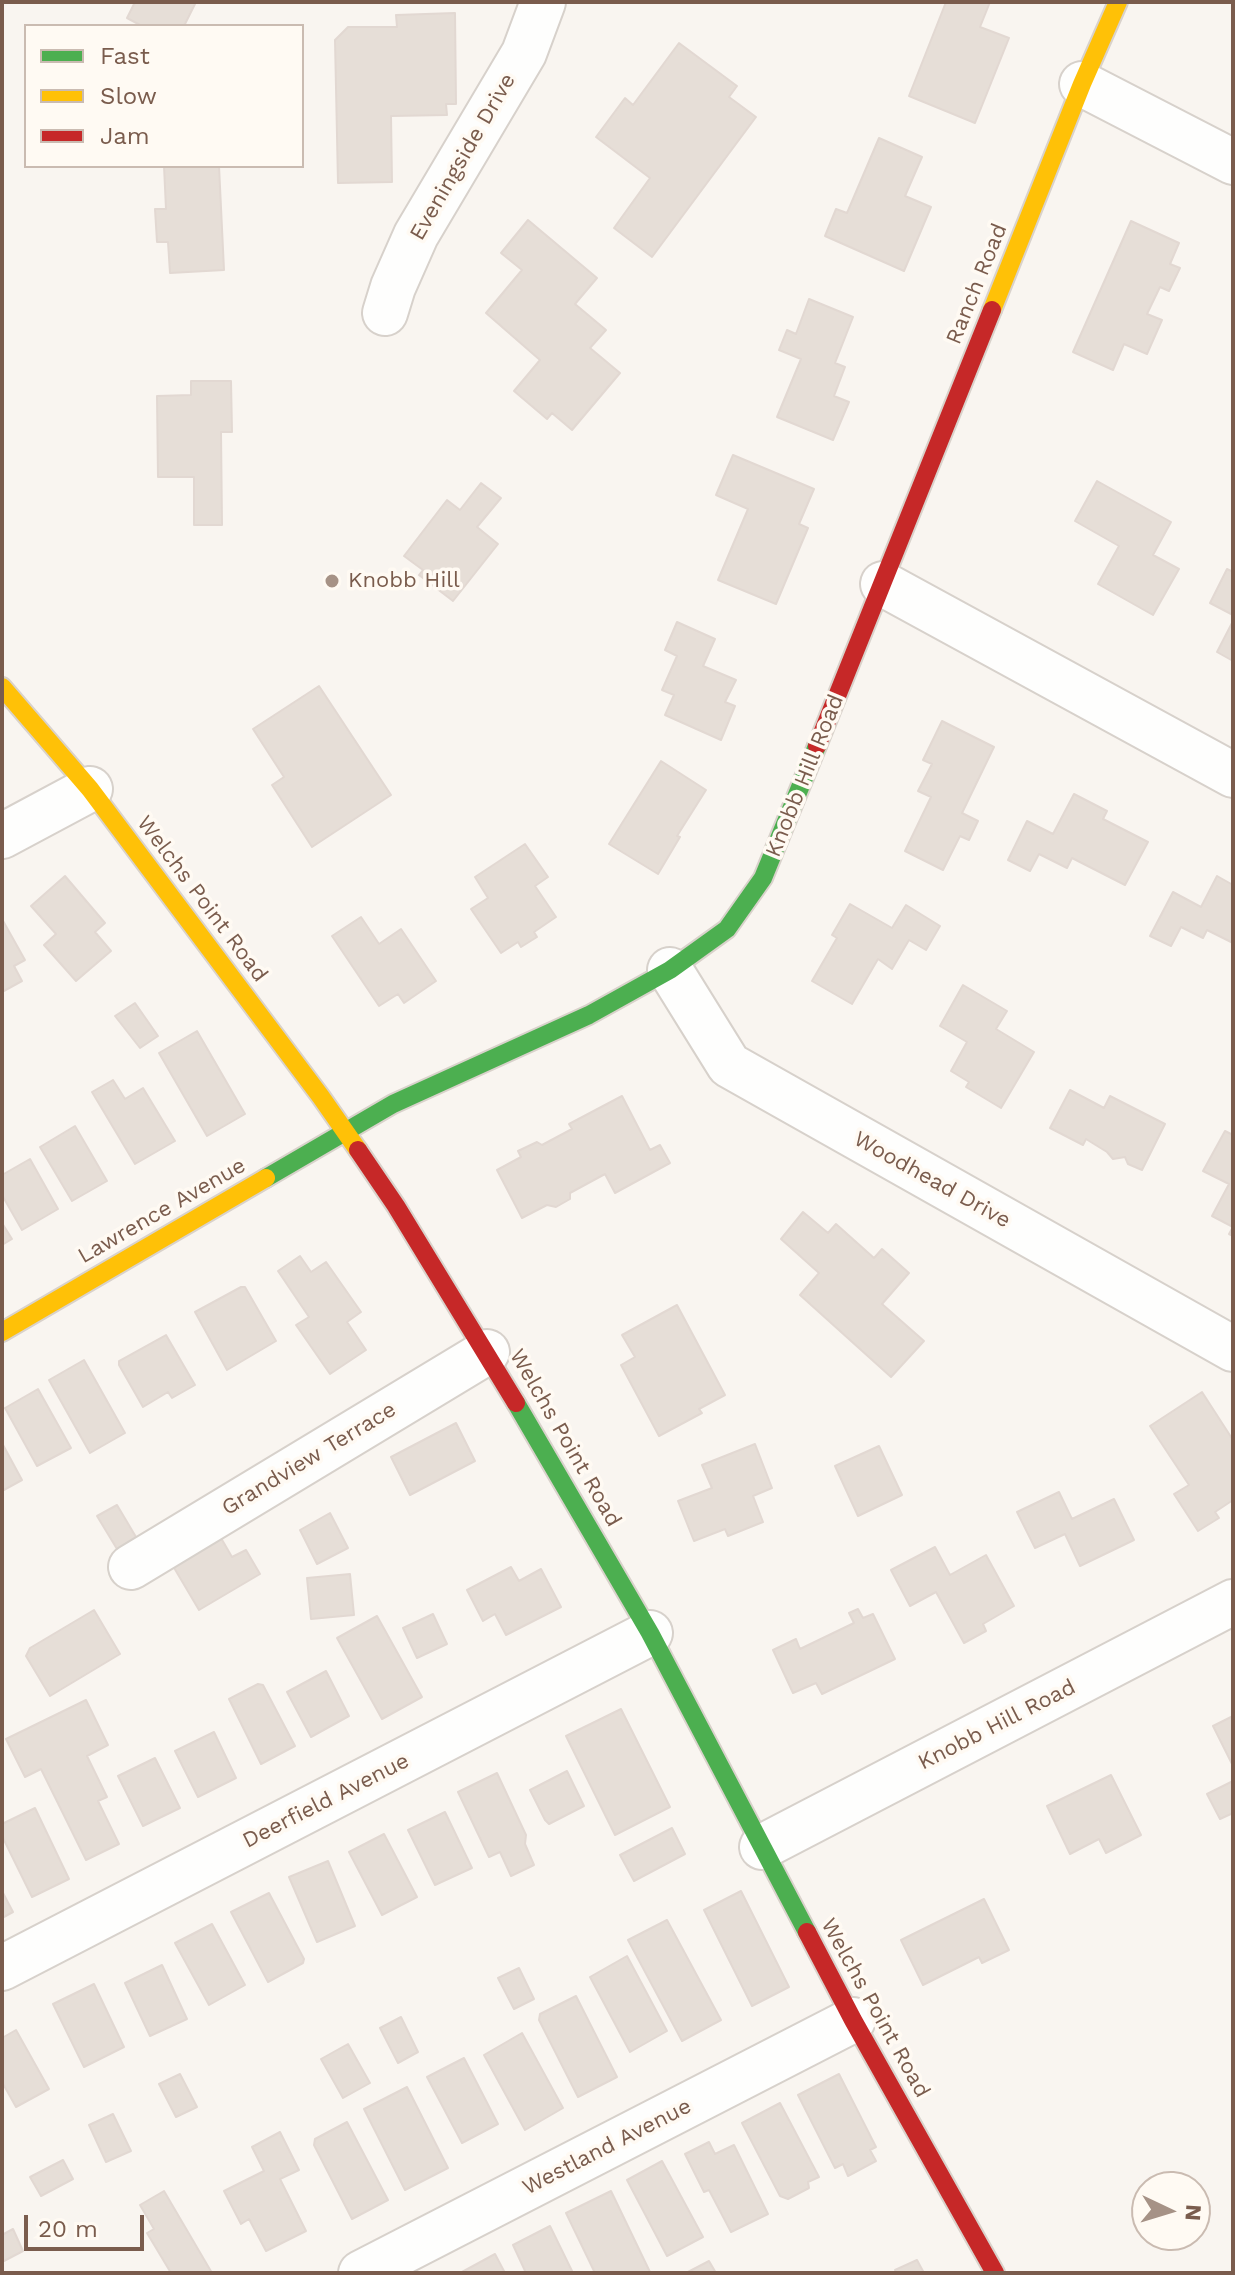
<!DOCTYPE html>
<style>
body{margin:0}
#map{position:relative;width:1235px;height:2275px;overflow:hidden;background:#f9f5f0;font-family:"Work Sans",sans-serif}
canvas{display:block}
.frame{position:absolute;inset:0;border:4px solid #7a5c4d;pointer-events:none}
.legend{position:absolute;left:24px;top:24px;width:280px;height:144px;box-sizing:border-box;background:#fffaf3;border:2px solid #cabbb1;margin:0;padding:10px 14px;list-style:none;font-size:24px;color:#7a5c4d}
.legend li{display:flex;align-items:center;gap:16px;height:40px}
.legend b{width:40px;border:2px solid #cabbb1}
.north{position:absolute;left:1131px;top:2171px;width:80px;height:80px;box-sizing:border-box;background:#fffaf3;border:2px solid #cabbb1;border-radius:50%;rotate:94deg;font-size:22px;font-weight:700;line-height:32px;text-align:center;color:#7a5c4d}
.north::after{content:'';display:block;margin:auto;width:28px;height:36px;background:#a69286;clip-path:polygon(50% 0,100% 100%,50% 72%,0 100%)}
.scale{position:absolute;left:24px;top:2215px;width:120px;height:36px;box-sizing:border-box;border:4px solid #7a5c4d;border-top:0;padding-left:10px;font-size:24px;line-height:28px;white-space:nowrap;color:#7a5c4d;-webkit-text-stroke:6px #fffaf3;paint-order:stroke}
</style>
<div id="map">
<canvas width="1235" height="2275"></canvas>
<div class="frame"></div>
<ul class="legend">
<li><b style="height:10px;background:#4caf50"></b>Fast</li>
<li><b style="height:10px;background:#ffc107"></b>Slow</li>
<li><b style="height:10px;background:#c62828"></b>Jam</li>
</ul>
<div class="north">N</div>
<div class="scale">20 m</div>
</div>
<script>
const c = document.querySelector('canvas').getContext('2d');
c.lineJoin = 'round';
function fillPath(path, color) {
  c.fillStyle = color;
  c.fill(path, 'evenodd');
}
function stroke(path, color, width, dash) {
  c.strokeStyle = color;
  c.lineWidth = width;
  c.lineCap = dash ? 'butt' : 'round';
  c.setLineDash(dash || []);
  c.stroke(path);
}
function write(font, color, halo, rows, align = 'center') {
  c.font = font + ' "Work Sans",sans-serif';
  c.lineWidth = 7;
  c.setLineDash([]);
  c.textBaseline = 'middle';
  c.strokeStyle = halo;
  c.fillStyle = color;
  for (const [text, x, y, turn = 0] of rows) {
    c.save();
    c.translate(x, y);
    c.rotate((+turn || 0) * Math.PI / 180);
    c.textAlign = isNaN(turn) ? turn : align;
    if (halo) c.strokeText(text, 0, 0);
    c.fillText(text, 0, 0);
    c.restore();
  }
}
const building = new Path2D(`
 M135,2H196L184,26H142L127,18Z
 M946,2H990L980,27L1009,38L975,123L909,96Z
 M455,13L456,104H446L447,115L391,116L392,182L338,183L335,40L348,27H397L396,15Z
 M679,43L737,86L729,97L756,117L652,257L614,228L650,178L596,137L625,98L633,105Z
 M879,138L922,157L905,196L931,207L904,271L825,236L836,209L847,213Z
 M164,166H219L224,270L170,273L168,242H157L155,209H166Z
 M528,220L597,278L575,304L606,330L590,348L620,373L572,430L552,413L547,419L514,391L540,360L486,313L522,270L501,253Z
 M1131,221L1179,243L1170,264L1180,268L1169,291L1160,287L1147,314L1162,320L1147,354L1124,344L1113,370L1073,352Z
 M809,299L853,317L835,363L845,367L834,396L849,402L833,440L777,417L801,359L779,350L787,330L796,334Z
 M191,381H231L232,432H221L222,525H194V477H158L157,396L191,395Z
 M733,455L814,489L799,524L808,528L776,604L718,580L748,509L716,495Z
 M1097,481L1171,522L1153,555L1179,569L1153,615L1098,584L1119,546L1075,521Z
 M481,483L501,498L477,527L498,544L453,601L419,575L423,570L404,556L447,500L460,510Z
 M1227,569L1233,572V615L1210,603Z
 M1233,621V661L1217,652Z
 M677,622L715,639L703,666L736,680L725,702L735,706L721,740L665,715L674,695L662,690L677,656L665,650Z
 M319,686L391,795L312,847L272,785L284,777L253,729Z
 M942,721L994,747L962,813L978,821L969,840L960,836L943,870L905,851L931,797L918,791L932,764L923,760Z
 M661,761L706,790L677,836L680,837L658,874L609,844Z
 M1074,794L1107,811L1103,819L1148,842L1125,885L1072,858L1067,868L1039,854L1030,871L1008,860L1027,821L1053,834Z
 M525,844L548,877L535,886L556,917L534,932L537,937L521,947L518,942L501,953L471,909L488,898L475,877Z
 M65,876L105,923L95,932L111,951L76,981L44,945L56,934L31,906Z
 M1217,876L1233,885V943L1207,930L1203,938L1181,927L1171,946L1150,936L1173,892L1201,907Z
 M850,904L892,928L906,905L940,926L926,950L909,940L892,969L878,959L852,1004L812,981L837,938L832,935Z
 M361,917L379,944L401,929L436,981L404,1003L398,994L379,1006L332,936Z
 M2,919L25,960L14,966L22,981L2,992Z
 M963,985L1007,1011L996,1029L1034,1052L1001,1108L966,1087L969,1082L951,1071L967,1042L940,1026Z
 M135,1003L158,1036L140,1048L115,1016Z
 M197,1031L245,1114L207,1136L159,1053Z
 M113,1080L125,1099L143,1088L175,1141L135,1164L92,1092Z
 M1070,1090L1104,1108L1110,1096L1165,1124L1142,1170L1128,1164L1125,1157L1113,1159L1107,1152L1086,1139L1083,1145L1050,1128Z
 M622,1096L650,1150L660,1145L670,1163L615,1193L605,1174L570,1193V1199L556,1207L547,1205L522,1218L497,1170L521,1157L518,1151L537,1142L542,1145L572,1129L569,1124Z
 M75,1126L107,1181L72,1201L40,1147Z
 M1225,1131L1233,1135V1236L1229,1234L1233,1227L1212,1216L1229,1184L1203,1171Z
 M30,1159L58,1209L22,1230L2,1195V1175Z
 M803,1212L828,1233L836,1224L874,1258L882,1249L909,1273L882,1304L924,1341L891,1377L800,1295L819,1273L781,1239Z
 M2,1223L12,1239L2,1245Z
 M300,1256L311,1272L326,1262L361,1312L347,1322L366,1350L330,1374L296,1325L309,1317L278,1271Z
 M241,1287H245L276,1341L227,1370L195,1312Z
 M677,1305L725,1395L699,1409L702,1413L659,1436L621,1365L635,1357L622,1335Z
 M166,1335L195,1385L172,1398L168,1392L143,1407L119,1365V1361Z
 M84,1360L125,1433L90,1453L49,1380Z
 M38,1389L71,1448L37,1466L5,1408Z
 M1202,1392L1233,1440V1500L1215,1512L1219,1518L1198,1531L1174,1494L1189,1485L1150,1426Z
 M456,1423L475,1461L410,1495L391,1457Z
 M2,1443L22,1480L2,1491Z
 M755,1444L772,1488L753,1496L763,1522L728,1536L725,1529L694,1541L678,1501L712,1488L702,1465Z
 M879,1446L902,1495L858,1516L835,1466Z
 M1059,1492L1072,1519L1114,1499L1134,1540L1080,1566L1065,1534L1035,1548L1017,1512Z
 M117,1505L136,1537L117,1549L97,1516Z
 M330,1513L348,1548L317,1564L300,1530Z
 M221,1538L232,1557L246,1550L260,1574L199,1610L173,1566Z
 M935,1547L950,1575L986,1555L1014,1606L983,1624L986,1631L964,1643L936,1592L910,1606L891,1570Z
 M511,1567L519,1581L541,1569L561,1607L506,1635L495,1614L483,1621L467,1590Z
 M350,1574L354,1615L311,1619L307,1578Z
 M858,1609L863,1618L873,1614L895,1659L822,1694L816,1683L793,1693L773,1650L796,1639L800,1649L854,1623L849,1613Z
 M94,1610L120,1654L50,1696L26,1656L30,1648Z
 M433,1614L447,1644L417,1658L403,1628Z
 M377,1616L422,1697L382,1719L337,1638Z
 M326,1671L349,1716L311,1737L287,1692Z
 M258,1684L263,1685L295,1746L261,1764L229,1699Z
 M86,1700L108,1745L87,1756L107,1797L98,1801L119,1844L86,1860L41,1769L25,1777L6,1739Z
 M621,1709L670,1807L615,1835L566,1736Z
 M1233,1716V1766L1213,1726Z
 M214,1732L236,1778L198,1797L175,1751Z
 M155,1758L180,1808L143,1826L118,1776Z
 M567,1771L584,1806L549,1824L545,1820L530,1790Z
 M497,1773L526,1835L525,1844L534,1865L511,1876L500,1852L489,1857L458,1792Z
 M1111,1775L1141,1835L1106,1853L1099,1839L1070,1854L1047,1806Z
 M1233,1781V1813L1220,1819L1207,1794Z
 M35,1808L69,1879L32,1897L2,1836V1824Z
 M445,1812L472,1868L435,1885L408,1830Z
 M672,1828L685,1854L634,1881L620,1855Z
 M384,1834L417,1897L382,1915L349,1852Z
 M328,1861L355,1926L317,1942L289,1877Z
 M2,1891L13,1912L2,1918Z
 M741,1891L789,1987L752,2006L704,1910Z
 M269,1893L304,1959L303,1963L268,1982L231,1912Z
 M984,1899L1009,1950L982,1963L979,1957L923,1985L901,1940Z
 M667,1920L721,2020L682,2041L628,1940Z
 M212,1924L245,1985L209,2005L175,1943Z
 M627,1956L667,2031L630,2052L590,1977Z
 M162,1965L187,2019L150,2036L125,1983Z
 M519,1968L534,1999L514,2009L498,1978Z
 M94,1984L124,2047L84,2067L53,2004Z
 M576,1996L617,2077L578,2097L539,2020L540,2014Z
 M401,2017L418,2052L398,2063L380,2028Z
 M16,2030L49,2089L16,2107L2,2082V2038Z
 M522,2033L563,2108L525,2130L484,2055Z
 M348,2044L370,2083L343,2098L321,2059Z
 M464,2058L498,2124L462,2143L427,2077Z
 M180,2074L197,2107L176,2117L159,2084Z
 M839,2074L876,2147L870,2150L876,2161L848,2176L843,2164L835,2168L798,2095Z
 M407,2087L448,2168L405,2190L364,2109Z
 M780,2103L819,2177L808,2182L809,2188L788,2199L780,2196L742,2123Z
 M113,2114L131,2151L106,2162L89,2125Z
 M347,2122L388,2200L352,2219L314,2145L315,2139Z
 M280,2132L299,2170L280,2179L306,2231L266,2251L249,2219L241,2224L224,2191L264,2171L252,2147Z
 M709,2142L715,2154L734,2145L768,2214L731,2232L709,2190L704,2192L685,2154Z
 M63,2160L73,2179L41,2196L30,2177Z
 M662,2161L703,2237L667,2256L627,2180Z
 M164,2191L212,2273H171L147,2233L154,2229L140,2205Z
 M611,2191L650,2272L649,2273H595L566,2213Z
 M550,2226L573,2273H526L513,2245Z
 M13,2229L23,2251L2,2262V2235Z
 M495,2254L505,2273H462V2272Z
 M917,2260L924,2273H896L895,2270Z
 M709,2261L716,2273H686Z`);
fillPath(building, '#e6ded7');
stroke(building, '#e2d8d2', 2);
const street = new Path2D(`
 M1082,84L1233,162
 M385,313L393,287L416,235L524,53L543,2
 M883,584L1233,775
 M2,836L90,789
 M670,970L729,1065L1233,1349
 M131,1567L487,1352
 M762,1847L1233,1602
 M2,1968L650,1633
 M361,2273L853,2020`);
const fast = new Path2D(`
 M266,1178L393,1104L589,1015L670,970L727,929L763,878L817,746
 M516,1403L650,1633L807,1932`);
const slow = new Path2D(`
 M992,310L1082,84L1118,2
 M2,687L90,789L321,1097L358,1150
 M2,1332L266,1178`);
const jam = new Path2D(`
 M817,746L992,310
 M358,1150L396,1206L516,1403
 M807,1932L853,2020L995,2273`);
stroke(street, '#d7d1cb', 48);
stroke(fast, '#d9d2cb', 22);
stroke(slow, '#d9d2cb', 22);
stroke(jam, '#d9d2cb', 22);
stroke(street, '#fefefd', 44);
stroke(fast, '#4caf50', 18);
stroke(slow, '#ffc107', 18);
stroke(jam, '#c62828', 18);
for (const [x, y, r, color] of [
 [332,581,8,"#a69286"]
]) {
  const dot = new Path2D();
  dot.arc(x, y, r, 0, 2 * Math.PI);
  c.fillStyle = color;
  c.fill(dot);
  stroke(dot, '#fffaf3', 3);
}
write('22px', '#7a5c4d', '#fffaf3', [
 ["Eveningside Drive",463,157,-60],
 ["Ranch Road",977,284,-68],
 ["Knobb Hill Road",805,776,-68],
 ["Welchs Point Road",202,899,53],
 ["Woodhead Drive",932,1180,29],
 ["Lawrence Avenue",162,1211,-30],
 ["Welchs Point Road",565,1438,60],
 ["Grandview Terrace",309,1459,-31],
 ["Knobb Hill Road",997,1725,-27],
 ["Deerfield Avenue",326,1801,-27],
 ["Welchs Point Road",875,2008,61],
 ["Westland Avenue",607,2147,-27]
]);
write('22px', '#7a5c4d', '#fffaf3', [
 ["Knobb Hill",348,581]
], 'left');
</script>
